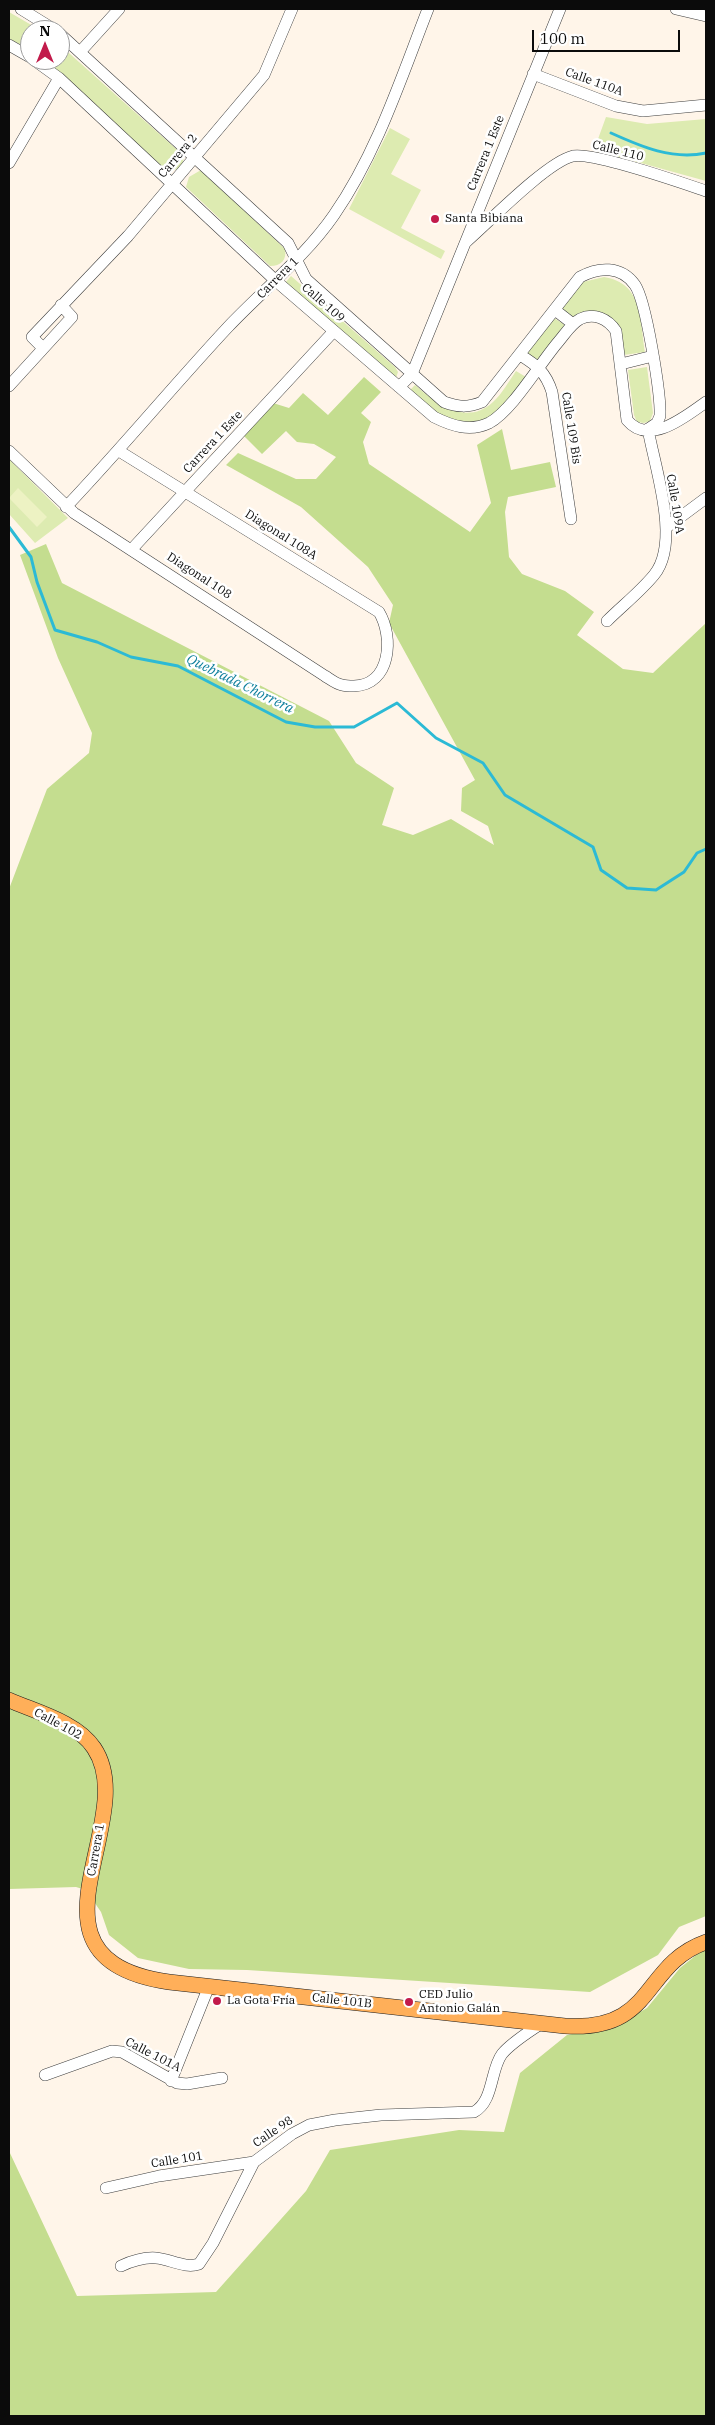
<!DOCTYPE html>
<meta charset="utf-8">
<style>
body{margin:0}
#map{position:relative;width:715px;height:2425px;overflow:hidden;background:#fff5e9;font-family:"IBM Plex Serif",serif}
canvas{display:block}
.frame{position:absolute;inset:0;border:10px solid #0b0b0b;pointer-events:none}
.north{position:absolute;left:20px;top:20px;width:50px;height:50px;box-sizing:border-box;background:#fff;border:1px solid #9d9d9d;border-radius:50%;rotate:0deg;font-size:14px;font-weight:700;line-height:20px;text-align:center;color:#0b0b0b}
.north::after{content:'';display:block;margin:auto;width:18px;height:22px;background:#c21b4b;clip-path:polygon(50% 0,100% 100%,50% 72%,0 100%)}
.scale{position:absolute;left:532px;top:30px;width:148px;height:22px;box-sizing:border-box;border:2px solid #0b0b0b;border-top:0;padding-left:6px;font-size:15px;line-height:18px;white-space:nowrap;color:#0b0b0b;-webkit-text-stroke:4px #fff;paint-order:stroke}
</style>
<div id="map">
<canvas width="715" height="2425"></canvas>
<div class="frame"></div>
<div class="north">N</div>
<div class="scale">100 m</div>
</div>
<script>
const c = document.querySelector('canvas').getContext('2d');
c.lineJoin = 'round';
function fillPath(path, color) {
  c.fillStyle = color;
  c.fill(path, 'evenodd');
}
function stroke(path, color, width, dash) {
  c.strokeStyle = color;
  c.lineWidth = width;
  c.lineCap = dash ? 'butt' : 'round';
  c.setLineDash(dash || []);
  c.stroke(path);
}
function write(font, color, halo, rows, align = 'center') {
  c.font = font + ' "IBM Plex Serif",serif';
  c.lineWidth = 5;
  c.setLineDash([]);
  c.textBaseline = 'middle';
  c.strokeStyle = halo;
  c.fillStyle = color;
  for (const [text, x, y, turn = 0] of rows) {
    c.save();
    c.translate(x, y);
    c.rotate((+turn || 0) * Math.PI / 180);
    c.textAlign = isNaN(turn) ? turn : align;
    if (halo) c.strokeText(text, 0, 0);
    c.fillText(text, 0, 0);
    c.restore();
  }
}
fillPath(new Path2D(`
 M9,12L40,30H30V49L9,39Z
 M60,45L184,156L182,166L167,174L46,60H60Z
 M606,117L647,124L706,119V181L594,150Z
 M390,128L410,139L391,174L421,190L401,228L445,251L441,259L349,209Z
 M201,170L285,249C287,260 281,266 270,266L186,187L189,177Z
 M291,276L395,367L398,372L396,378L285,283Z
 M604,277C643,283 640,320 645,352L624,355L619,327L610,317L603,314L574,318L561,309L583,282Z
 M554,318L565,325L538,361L527,353Z
 M647,367L653,413L650,421L644,423L637,422L634,415L628,370Z
 M516,371L526,377C518,388 509,403 499,411C463,437 436,414 410,390L415,385C436,403 466,427 493,402C502,394 509,381 516,371Z
 M9,459L68,518L35,543L9,514Z`), '#ddebb1');
fillPath(new Path2D(`
 M364,377L381,392L361,413L371,422L363,442L369,464L470,532L491,503L477,445L502,429L511,470L550,462L556,487L508,497L505,512L509,557L522,574L565,591L594,612L577,635L623,669L653,673L706,623V1916L679,1927L658,1955L590,1992L247,1970L189,1969L138,1958L109,1935L101,1912L86,1890L76,1887L9,1889V889L47,789L89,753L92,733L58,658L20,555L46,544L62,583L329,721L356,763L394,788L382,825L413,835L451,819L494,845L488,826L461,811L462,788L475,780L389,623L393,605L368,567L301,507L226,465L238,453L296,479H316L336,457L314,444L297,442L286,431L262,454L241,433L273,403L289,408L303,393L328,415Z
 M706,1950V2416H9V2151L77,2296L216,2292L306,2191L330,2150L459,2130L504,2132L520,2073L567,2035L617,2025L647,2008L680,1968L700,1952Z`), '#c4dd8f');
fillPath(new Path2D(`
 M18,488L47,517L37,527L9,498Z`), '#edf2c3');
stroke(new Path2D(`
 M611,133C642,147 672,160 706,153
 M9,527L31,557L37,582L55,630L97,642L131,657L178,666L286,722L315,727H354L397,703L436,738L483,763L505,795L593,847L601,870L627,888L656,890L684,872L697,853L706,849`), '#2cbad5', 3);
const minor = new Path2D(`
 M21,9L55,30
 M676,9L706,16
 M60,34L288,243L306,279L444,402C458,407 467,408 482,402L580,277C598,267 621,265 635,285C646,301 661,394 660,416L657,423L648,429
 M9,45L30,57
 M80,52L119,9
 M34,60L59,78L276,281L434,417C452,426 470,432 489,423C512,411 540,363 559,341C565,334 571,324 580,319C594,312 608,319 616,331L627,420C649,447 686,416 706,402
 M533,74L616,106L643,111L706,105
 M9,163L59,78
 M466,242C489,222 547,162 573,156C594,152 682,183 706,191
 M555,310L573,324
 M43,348L32,337L128,236L264,75L292,9
 M520,355C537,365 546,373 552,392L571,519
 M621,364L653,356
 M9,386L72,317L61,305
 M399,387L412,374L560,9
 M9,451L74,513L325,676C330,679 336,684 342,685C345,686 350,686 354,686C391,685 394,637 379,612L119,451
 M66,507C122,448 173,386 228,327C264,289 305,257 334,215C377,153 401,78 428,9
 M667,527L706,498
 M132,549L334,331
 M607,621C622,606 640,592 654,575C681,542 655,469 648,429
 M45,2075L112,2051L122,2052L177,2083L187,2084L222,2078
 M171,2081L209,1986
 M106,2188L159,2176L254,2162
 M121,2266C132,2261 143,2257 156,2258C170,2259 185,2269 199,2264L213,2243L254,2162L292,2134L309,2125L335,2120L381,2115L474,2112C494,2101 490,2070 502,2054C512,2042 529,2032 542,2023`);
const major = new Path2D(`
 M9,1700C36,1712 77,1722 94,1748C143,1821 8,1959 169,1982L565,2026C656,2032 641,1965 706,1942`);
stroke(minor, '#3e3e3e', 12);
stroke(major, '#1c1c1c', 16);
stroke(minor, '#fff', 11);
stroke(major, '#ffaf59', 15);
for (const [x, y, r, color] of [
 [435,219,5,"#c21b4b"],
 [217,2001,5,"#c21b4b"],
 [409,2002,5,"#c21b4b"]
]) {
  const dot = new Path2D();
  dot.arc(x, y, r, 0, 2 * Math.PI);
  c.fillStyle = color;
  c.fill(dot);
  stroke(dot, '#fff', 2);
}
write('12px', '#0b0b0b', '#fff', [
 ["Calle 110A",594,82,20],
 ["Calle 110",618,151,14],
 ["Carrera 1 Este",486,153,-68],
 ["Carrera 2",178,156,-50],
 ["Carrera 1",278,278,-45],
 ["Calle 109",323,303,41],
 ["Calle 109 Bis",571,428,81],
 ["Carrera 1 Este",213,442,-47],
 ["Calle 109A",675,504,81],
 ["Diagonal 108A",281,535,32],
 ["Diagonal 108",199,576,33],
 ["Calle 102",58,1724,28],
 ["Carrera 1",96,1850,-80],
 ["Calle 101B",342,2001,6],
 ["Calle 101A",153,2055,27],
 ["Calle 98",273,2132,-34],
 ["Calle 101",177,2160,-9]
]);
write('12px', '#0b0b0b', '#fff', [
 ["Santa Bibiana",445,219],
 ["CED Julio",419,1995],
 ["Antonio Galán",419,2009],
 ["La Gota Fría",227,2001]
], 'left');
write('italic 14px', '#0e7f9c', '#fff', [
 ["Quebrada Chorrera",240,684,26]
]);
</script>
